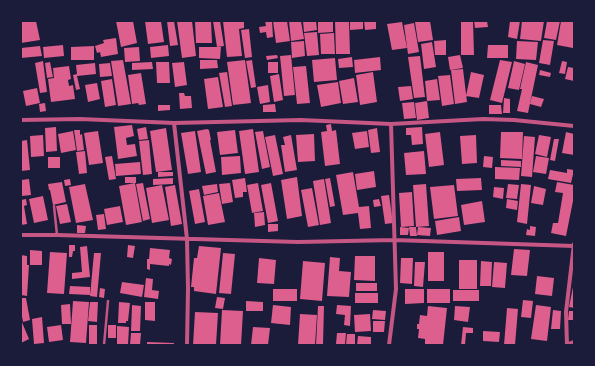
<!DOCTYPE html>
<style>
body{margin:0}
#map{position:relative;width:595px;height:366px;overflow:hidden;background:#1b1b3a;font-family:"Crimson Pro",serif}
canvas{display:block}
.frame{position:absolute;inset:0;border:22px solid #1b1b3a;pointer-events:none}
</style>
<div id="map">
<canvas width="595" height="366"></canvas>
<div class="frame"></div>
</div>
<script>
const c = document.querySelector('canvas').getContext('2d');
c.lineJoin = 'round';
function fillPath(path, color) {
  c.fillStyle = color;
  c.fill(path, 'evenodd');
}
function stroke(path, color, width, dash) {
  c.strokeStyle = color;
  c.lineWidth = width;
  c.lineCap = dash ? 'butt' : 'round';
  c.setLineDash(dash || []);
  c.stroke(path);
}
fillPath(new Path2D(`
 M21,21H36L40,40L21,43Z
 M116,21H133L137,43L121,47Z
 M145,21H161L164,42L148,44Z
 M167,21H174L178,45L170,46Z
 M177,21H192L196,56L182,58Z
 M195,21H211L212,43H196Z
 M213,21H220L224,46L217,47Z
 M223,21H244V28L239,29L242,56L227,57Z
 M265,21H272L273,37L267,38L266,32L260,33L259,27L266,26Z
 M273,21H287L290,41L276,43Z
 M289,21H301L304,39L291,41Z
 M303,21H316L317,30L304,32Z
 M318,21H333V32L318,33Z
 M335,21H349L350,54H336Z
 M350,21H363V29L350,30Z
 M364,21H376V29L365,30Z
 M418,21H430L433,40L418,42L415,22Z
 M461,21H473L474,55H461Z
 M474,21H487L488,27L475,28Z
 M510,21H520L517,39L508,37Z
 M522,21H544L541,41L520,39Z
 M547,21H560L556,40L544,38Z
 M561,21H574L573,48L557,45Z
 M402,22L407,48L392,50L387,24Z
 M414,23L419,52L408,54L404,25Z
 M249,29L252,57L245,58L241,30Z
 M317,32L319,55L307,56L304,33Z
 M334,33L335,54H321L320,34Z
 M116,38L118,54L101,57L100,52L97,53L95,46L104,43L103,40Z
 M446,40V55H435L434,41Z
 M543,40L554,41L550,65L539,63Z
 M304,41L305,56L292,58L291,42Z
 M517,41L538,42L536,60L516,59Z
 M432,42L436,67L424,69L421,44Z
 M63,45L64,56L44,58L43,47Z
 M168,45L169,56L151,58L150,47Z
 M488,45H508V58H487Z
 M40,46L42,56L21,58V48Z
 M94,46V60H71V47Z
 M139,47L140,61L125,62L124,48Z
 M199,47H221L220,59L199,58Z
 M277,55L278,58L267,60L266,56Z
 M291,55L295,95L284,96L280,56Z
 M460,55L463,68L450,70L448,57Z
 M420,56L425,97L414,98L408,57Z
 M352,57L353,67L339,68L338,59Z
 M380,57L381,70L355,73L354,60Z
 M335,58L337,80L314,82L312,60Z
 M123,60L131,104L118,106L111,61Z
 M200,60H217L218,68L200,69Z
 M245,60L251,103L233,105L227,62Z
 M252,60L256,87L251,88L246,61Z
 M500,60L512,62L502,103L490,100Z
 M43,61L47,92L40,93L35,63Z
 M514,61L525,64L519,90L508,88Z
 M562,61L567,62L565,74L559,73Z
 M50,62L53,77L47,78L45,63Z
 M152,62L153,69L132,70V63Z
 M156,62H169L170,83H157Z
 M184,62L187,85L175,87L172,63Z
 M268,62H278V73H268Z
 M526,62L538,65L528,113L517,111L522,89H520Z
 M95,63L96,74L77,76L80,89L76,90L73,75L77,74L76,65Z
 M110,63L112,76L100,77L99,64Z
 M69,66L71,79L68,80L69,86L73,85L75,99L51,102L48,79L54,78L53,68Z
 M306,66L310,103L297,104L293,67Z
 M568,67L574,68V81L565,79Z
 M463,69L467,102L455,104L451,70Z
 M540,70L551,73L550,77L539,75Z
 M227,72L232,106L225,107L219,73Z
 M373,72L377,102L360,105L356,75Z
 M471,72L484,75L479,98L466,96Z
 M141,73L146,104L139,105L138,103L132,104L128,75Z
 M279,74L283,100L274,102L270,76Z
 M450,75L454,104L442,106L438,76Z
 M218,77L223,107L208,109L204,79Z
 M354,78L358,102L343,104L339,81Z
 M112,79L116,105L105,107L101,81Z
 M437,79L440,100L427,101L425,81Z
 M338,82L341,103L321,107L317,85Z
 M97,83L100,99L88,102L85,85Z
 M268,85L270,102L260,104L257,87Z
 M411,86L413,99L400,101L398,87Z
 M37,88L40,103L26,106L23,91Z
 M179,93H184L185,96H191L192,108L180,109Z
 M532,96L544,99L541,107L530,104Z
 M504,98L510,99V113H503Z
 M427,101L429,118L417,120L415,103Z
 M414,102L416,118L404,119L402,103Z
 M45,103L46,111L40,112L39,104Z
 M275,104L276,112H263V105Z
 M158,105H170V110L158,111Z
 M489,105H501L502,114H489Z
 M331,124L332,131L336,130L340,164L325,166L321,132L327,131L326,125Z
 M132,125L134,136L126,138L127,145L135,144L137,156L118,159L114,127Z
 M56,127L57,151L46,152L45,128Z
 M146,127L148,139L139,140L137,129Z
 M422,127L423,144L412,145L411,135H406V128Z
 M166,128L172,170L156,172L150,131Z
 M377,128L380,152L371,153L368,130Z
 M207,129L209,130L211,140H210L216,172L206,174L197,131Z
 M253,129L259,172L245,174L239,131Z
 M74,130H80V135L82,134L84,150L77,151Z
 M235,130L238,153L220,155L217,132Z
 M73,131L76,150L61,153L58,134Z
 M98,131L103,163L89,165L84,133Z
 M195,131L201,172L188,174L181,133Z
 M263,131L270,167L262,169L255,132Z
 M367,131L369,147L355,149L352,133Z
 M440,132L444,165L429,167L425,134Z
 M501,132H523L522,159L500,158Z
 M566,132L574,134V155L562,153Z
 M314,134L315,161L298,162L296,135Z
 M43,135L44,156L31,157L30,136Z
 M275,135L283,174L273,176L265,137Z
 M291,135L297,170L285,172L281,145H285L283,137Z
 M476,135L477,163L462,164L460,136Z
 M539,135L551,137L547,157L535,154Z
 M524,136L535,137L532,177L521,176Z
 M554,139H559L555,161L550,160Z
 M27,140L30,170L21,171V141Z
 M149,140L152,174L143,175L139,141Z
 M85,151L87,173L79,174L76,152Z
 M424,151L426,174L406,175L404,153Z
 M112,156L116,179L109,180L105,157Z
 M240,156L241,173L222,175L221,157Z
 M484,156L493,157L492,168L483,167Z
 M536,156L549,158L546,174L533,172Z
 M48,157H60V168H48Z
 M501,160L521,161V167L501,166Z
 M140,162L141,174L116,176L115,164Z
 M495,167L520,168L519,180L495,179Z
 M567,169L574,170L571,183L548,179L550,170L567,173Z
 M374,171L376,187L357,190L355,174Z
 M158,172H173V176L158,177Z
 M353,172L359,207L369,206L371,228L360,229L358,213L343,215L336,175Z
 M125,177H136V183H125Z
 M297,177L302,216L287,219L281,180Z
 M173,178V184L153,185V179Z
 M245,178L247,192H243V197L235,198L232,180Z
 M330,178L335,206L330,207L325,179Z
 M481,178L482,190L457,191L456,179Z
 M29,179L31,195L22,196L21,180Z
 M70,179L71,185L65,186L64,180Z
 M324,179L331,223L320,225L313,181Z
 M62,182L66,202L53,205L50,190H49L48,184Z
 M557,182L574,185V196L566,236L551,233L553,223H558L563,193L555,192Z
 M135,183L142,222L126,225L119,186Z
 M143,183L150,219L143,221L136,184Z
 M230,183L233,202L222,204L219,184Z
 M258,183L263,211L252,213L247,185Z
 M271,183L278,221L268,223L261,185Z
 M85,184L93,220L76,223L69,187Z
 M217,184L218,192L204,195L202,186Z
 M426,184L429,226L416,227L413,185Z
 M508,184L519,185L517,199L506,198Z
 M521,184L531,185L527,224L517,222Z
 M162,185L169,220L152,223L146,188Z
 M175,185L182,224L171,226L165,187Z
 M454,185L458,216L434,219L430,187Z
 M534,186L546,189L543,205L531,203Z
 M494,187L504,188L503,199L493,197Z
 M312,188L319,225L308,227L301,190Z
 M199,189L205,222L195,224L189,191Z
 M412,192L414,226L401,227L399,193Z
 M219,193L225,222L208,225L203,196Z
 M389,195L393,223L385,224L381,196Z
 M43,196L48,220L34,223L29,199Z
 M26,199L27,205L24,206L27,224L21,225V200Z
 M379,199L381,206L374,207L373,200Z
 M507,199L518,201L517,210L506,208Z
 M482,201L485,222L464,225L461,205Z
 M67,204L71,222L60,224L56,206Z
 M120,206L123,222L107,225L104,209Z
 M264,212L265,225L255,227L254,213Z
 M104,214L106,229L98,230L96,215Z
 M459,217L461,231L437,235L435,221Z
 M268,224H278V231L268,232Z
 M77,225L86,226L85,233H77Z
 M530,226L536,227L535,236L526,235L527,229L530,230Z
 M400,227L409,228L408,235H400Z
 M409,227H416L417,236H410Z
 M418,227L431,228L430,236L417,235Z
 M69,245H75V251H73L72,257H69Z
 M128,245L135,246L133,258L127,257Z
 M87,246L90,277L72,279V273L82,272L80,247Z
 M199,246L221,248L216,294L194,291V287H191L194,258H197Z
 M150,248L170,250L169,258L172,259L171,265L169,264V266L150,264V270L147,269V259H149Z
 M514,249L530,250L527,276L511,275Z
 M30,250L42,251V265H30Z
 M50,252L67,253L64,294L47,293Z
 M428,252H444V281H428Z
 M94,253H101L97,297L90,296Z
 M223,253L235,254L231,294L219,293Z
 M21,255L27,256V265H29L27,296L21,295Z
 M355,256H375V281L354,280Z
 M330,257L340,258L339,271L351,272L349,297L327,296Z
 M259,258L276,260L274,284L257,283Z
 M401,258H413L412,284L400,283Z
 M459,260H477V289H459Z
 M303,261L325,263L322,301L300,299Z
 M481,261L492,262L491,286H480Z
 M415,262H425L423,287L414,286Z
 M494,262L507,263L505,288L492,287Z
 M537,276L554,278L552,296L535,294Z
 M146,278L153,279L152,290L159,291L158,299L144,297Z
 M122,282L144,285L142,297L120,293Z
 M356,283H377V291H356Z
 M70,286L90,287V295L69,294Z
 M573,287L574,288V308L569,307Z
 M100,288L105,289L104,298L99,297Z
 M273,289H297V301H273Z
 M405,289H424V303L405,304Z
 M427,289H450V303H427Z
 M453,290H479V301H453Z
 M355,293H378V303H355Z
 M217,297L225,298L223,309L215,308Z
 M21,298H26L30,320L23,322L21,311Z
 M523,300L533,301L531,318L521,317Z
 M73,301L89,302L86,343L70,342Z
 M246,301L263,302V311H246Z
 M90,302H98L97,322L88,321Z
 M119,302L130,303L128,321H126V323H118Z
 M145,302H155V321L145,320Z
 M70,304L71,324H62L61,305Z
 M132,305L141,306L140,331H131Z
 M273,305L291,307L290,325L271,323Z
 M337,305L351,306L350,326L344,325L345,315L336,314Z
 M536,305L551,307L547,341L531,339Z
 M318,306H324L323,345H316Z
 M428,306L447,308L443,345L425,344V339L418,338L419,329H417V324H419L420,315L427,316Z
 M455,306L470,307L468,322L454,320Z
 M507,308L518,309L515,345H504Z
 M222,310L243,311L241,345H220Z
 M373,310L386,311L385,320L372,319Z
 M553,310L561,311L560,329H551Z
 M569,311H574V320H568Z
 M195,312L218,313L216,345H193Z
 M300,314L317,315L315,345H298Z
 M370,314L371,331L355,332L354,315Z
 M42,317L44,343L34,344L32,319Z
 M21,320L29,339L21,343Z
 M373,321H385L384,332H373Z
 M61,325L63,340L49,342L47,327Z
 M89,325H97V345H89Z
 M108,325H116V338H108Z
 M117,326L129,327L128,345H117Z
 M253,327L270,328L268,345H251Z
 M463,327L473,328V333H466L465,345H461Z
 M483,331L500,332L499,342L483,341Z
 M131,333H141L140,345H130Z
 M337,333H346L345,345L336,344Z
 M347,334H355V345H346Z
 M358,336L371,337V345H357Z
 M147,342L174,343V345H147Z`), '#dd5f8e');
stroke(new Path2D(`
 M54,206L57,235
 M104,345L108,301`), '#c65784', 2.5);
stroke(new Path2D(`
 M21,120L80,119L174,123L301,120L391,124L483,119L514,120L574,126
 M174,123L187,239L188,289L187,345
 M21,235H57L298,242L394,240L574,246
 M389,345L396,289L391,124
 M567,345L566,312L574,244`), '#c65784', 4);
stroke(new Path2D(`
 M568,345L574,343`), '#c65784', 6);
</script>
